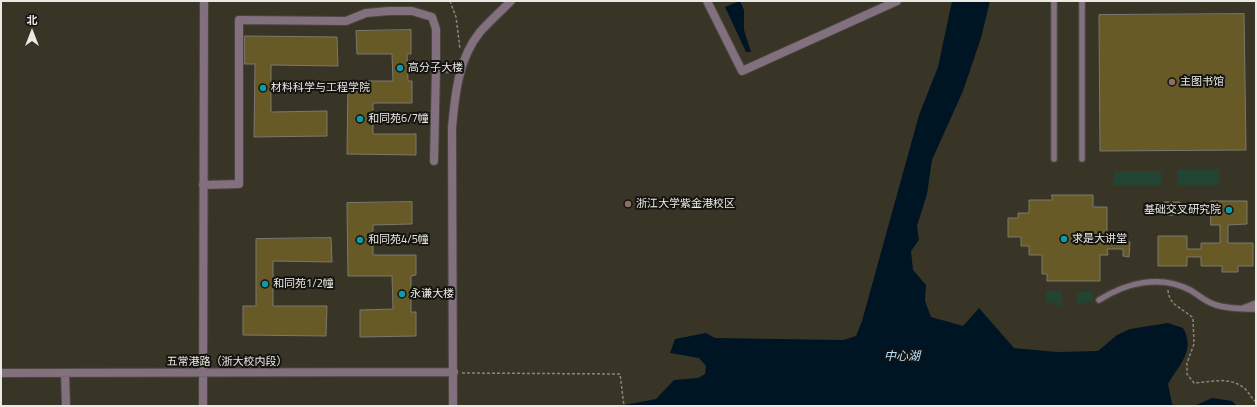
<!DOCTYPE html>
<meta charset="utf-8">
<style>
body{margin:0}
#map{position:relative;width:1257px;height:407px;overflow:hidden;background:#2e2b23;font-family:"Titillium Web","Noto Sans SC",sans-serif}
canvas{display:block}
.frame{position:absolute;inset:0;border:2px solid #eae9e3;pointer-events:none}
.north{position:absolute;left:12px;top:12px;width:40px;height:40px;-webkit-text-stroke:3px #151410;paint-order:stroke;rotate:0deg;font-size:11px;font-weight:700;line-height:16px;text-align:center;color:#eae9e3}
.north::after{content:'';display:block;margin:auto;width:14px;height:18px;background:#eae9e3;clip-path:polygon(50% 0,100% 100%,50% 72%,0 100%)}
</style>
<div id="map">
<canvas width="1257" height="407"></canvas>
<div class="frame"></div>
<div class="north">北</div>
</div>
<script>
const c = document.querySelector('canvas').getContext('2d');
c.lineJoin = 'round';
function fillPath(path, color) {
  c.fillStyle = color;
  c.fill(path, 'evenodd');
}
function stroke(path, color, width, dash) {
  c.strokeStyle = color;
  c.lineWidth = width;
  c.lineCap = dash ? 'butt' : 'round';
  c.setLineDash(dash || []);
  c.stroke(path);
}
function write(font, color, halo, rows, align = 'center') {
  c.font = font + ' "Titillium Web","Noto Sans SC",sans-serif';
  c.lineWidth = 4;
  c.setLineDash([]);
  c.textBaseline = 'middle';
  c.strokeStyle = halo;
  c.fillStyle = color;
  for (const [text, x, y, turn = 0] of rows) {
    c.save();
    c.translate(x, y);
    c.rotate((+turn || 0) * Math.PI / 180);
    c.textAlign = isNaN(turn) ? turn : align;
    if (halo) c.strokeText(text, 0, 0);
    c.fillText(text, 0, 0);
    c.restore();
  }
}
fillPath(new Path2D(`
 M1,1H1256V406H1Z`), '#393526');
fillPath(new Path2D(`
 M1220,169V185H1177V170Z
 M1114,171H1161V186H1114Z
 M1046,291H1062V307L1046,301Z
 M1077,292H1093V300L1077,306Z`), '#234432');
fillPath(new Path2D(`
 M740,1L744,10V30L751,52H746L725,7Z
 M952,1H990L981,38L963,91L932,160L927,194L917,226L919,240L911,251L913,270L926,285L925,301L931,317L963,326L979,308L1014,348L1057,352L1098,351L1117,335L1130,329L1168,323L1183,328C1196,350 1179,365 1168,384L1172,404L1177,406H619L656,399L674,380L698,378L705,374L706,366L699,358L670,353L675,339L706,333L715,338L843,340L856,336L862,321L919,115L938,67Z
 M1212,398L1232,401L1237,406H1194Z`), '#001523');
const building = new Path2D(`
 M1244,14L1246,150L1100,151L1099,15Z
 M411,30V54H407L408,81H412V103H373V134H416V155L347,154L348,81H393L392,54H357L356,31Z
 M245,36L337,37L338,66L271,65V112L327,111V136L254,137L255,64H245Z
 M1052,195H1093V207H1107V241L1130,242L1129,257L1123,256V249H1107L1108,255H1100V281H1047V274H1042V255H1029V246H1021V237H1008V218H1018V213H1029V200H1052Z
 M1211,201H1247V224L1228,225V243H1253V266H1238V272H1222V266H1201V257H1187V266H1158V236H1187V249H1201V243H1220V225H1211Z
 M412,202V224L373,225V255H416V275L411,276V312H416V336L360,337V310L393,309L392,276H348L347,203Z
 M1164,202H1180V215H1164Z
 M331,238L332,262L273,261V306H327L326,336L243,335V306H256V239Z`);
fillPath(building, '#675a27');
stroke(building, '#7b786e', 1);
const lane = new Path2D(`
 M1054,1V159
 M1082,1V159
 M1099,300C1126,283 1160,274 1190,290C1199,295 1205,302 1216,305C1229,309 1243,309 1256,309
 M1243,308L1256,303`);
const street = new Path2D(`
 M707,1L742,71L897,1
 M434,161L436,68
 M203,185L239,184V20L346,21L366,13L389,11H412L432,17L436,29V68L461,70
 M1,373L454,372
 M65,373L66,406
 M203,406L204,1
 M453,406L452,128C455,95 458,59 480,32C490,21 501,11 511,1`);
stroke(lane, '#48463e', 8);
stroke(street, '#48463e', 10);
stroke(new Path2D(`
 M450,1L456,17L460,49
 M1168,290C1169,306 1183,308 1193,318L1194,344L1187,363V374L1194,383C1211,382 1229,376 1244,388C1249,392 1251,398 1256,402
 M462,373L620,374L624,406`), '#87857e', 1.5, [3, 2]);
stroke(lane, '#83707e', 5.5);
stroke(street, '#83707e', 8);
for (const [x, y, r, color] of [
 [400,68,4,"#0f9aa8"],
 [1172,82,4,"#8d6e63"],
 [263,88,4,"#0f9aa8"],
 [360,119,4,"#0f9aa8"],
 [628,204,4,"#8d6e63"],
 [1229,210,4,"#0f9aa8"],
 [1064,239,4,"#0f9aa8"],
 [360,240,4,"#0f9aa8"],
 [265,284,4,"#0f9aa8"],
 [402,294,4,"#0f9aa8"]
]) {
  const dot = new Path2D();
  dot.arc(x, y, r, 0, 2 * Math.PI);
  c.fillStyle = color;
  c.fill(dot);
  stroke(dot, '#151410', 1.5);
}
write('11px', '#eae9e3', '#151410', [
 ["高分子大楼",408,68],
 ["主图书馆",1180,82],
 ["材料科学与工程学院",271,88],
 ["和同苑6/7幢",368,119],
 ["浙江大学紫金港校区",636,204],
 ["基础交叉研究院",1221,210,"right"],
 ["求是大讲堂",1072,239],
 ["和同苑4/5幢",368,240],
 ["和同苑1/2幢",273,284],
 ["永谦大楼",410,294]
], 'left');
write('11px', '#eae9e3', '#151410', [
 ["五常港路（浙大校内段）",227,362]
]);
write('italic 12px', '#b5e3ff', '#151410', [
 ["中心湖",902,357]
]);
</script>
